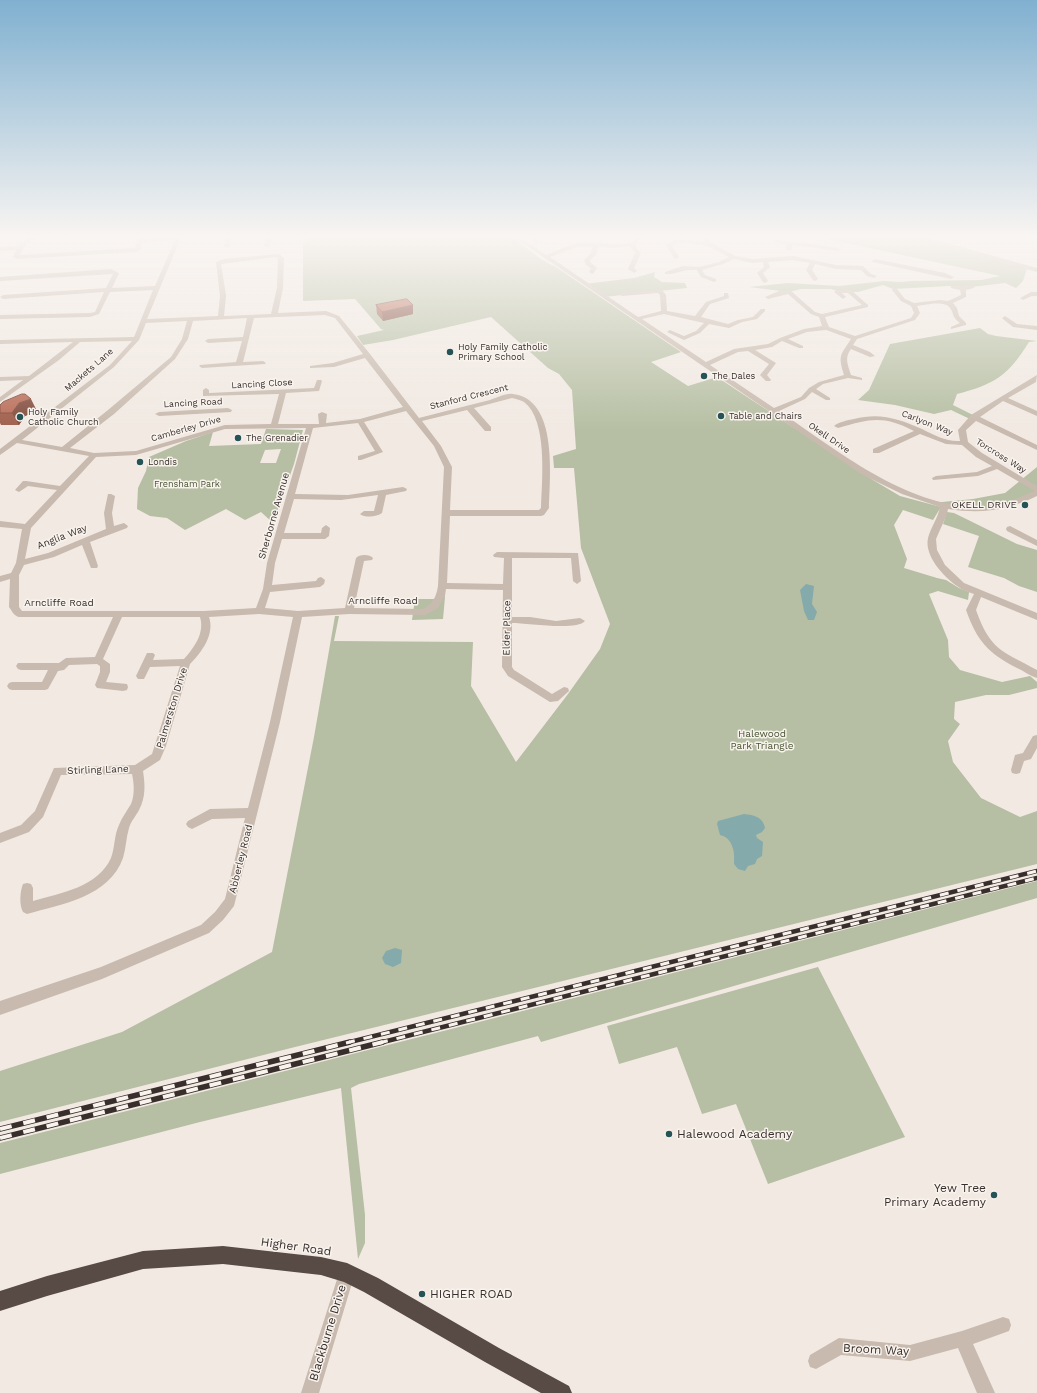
<!DOCTYPE html>
<style>
body{margin:0}
canvas{display:block;background:#f1e9e2}
</style>
<canvas width="1037" height="1393"></canvas>
<script>
const c = document.querySelector('canvas').getContext('2d');
c.lineJoin = 'round';
function fillPath(path, color) {
  c.fillStyle = color;
  c.fill(path, 'evenodd');
}
function stroke(path, color, width, dash) {
  c.strokeStyle = color;
  c.lineWidth = width;
  c.lineCap = dash ? 'butt' : 'round';
  c.setLineDash(dash || []);
  c.stroke(path);
}
function write(font, color, halo, rows, align = 'center') {
  c.font = font + ' "Work Sans",sans-serif';
  c.lineWidth = 3;
  c.setLineDash([]);
  c.textBaseline = 'middle';
  c.strokeStyle = halo;
  c.fillStyle = color;
  for (const [text, x, y, turn = 0] of rows) {
    c.save();
    c.translate(x, y);
    c.rotate((+turn || 0) * Math.PI / 180);
    c.textAlign = isNaN(turn) ? turn : align;
    if (halo) c.strokeText(text, 0, 0);
    c.fillText(text, 0, 0);
    c.restore();
  }
}
fillPath(new Path2D(`
 M297,235H510C525,246 539,260 556,267L681,352L651,362L688,386L717,377L873,480L900,496L941,507L933,520L903,510L894,525L907,559L904,568L937,578L946,580L959,588L969,592L968,600L938,591L929,594L948,640L949,657L960,670L1002,682L1030,676L1037,682V688L1009,695H986L955,702L954,719L960,724L948,741L953,762L981,798L1020,817L1037,811V864L291,1048L0,1122V1071L122,1032L272,952L314,737L335,616H339L334,641L473,642L471,686L516,762L568,694L600,649L610,624L581,548L574,468H554L553,456L576,449L572,390L559,374L548,368L491,317L393,340L363,345L357,336L384,330L381,329L355,299L303,301V243H305V237L296,238Z
 M809,235H914L1027,268L1023,281L1016,288L1005,283L963,288L949,286L893,289L883,285L858,292H840L831,289H801L789,292L749,287L788,283L839,286L884,281L900,282L911,281L981,280L1000,276Z
 M655,272L654,277L662,282L685,283L687,288L604,297L584,284L634,278Z
 M980,328L988,334L996,336L1037,341L1029,342C1008,376 995,384 957,394L953,405L975,416L970,419L951,410L934,414L895,405L858,400L869,390L890,344Z
 M266,429L303,430L294,464L273,523L261,512L245,520L226,509L185,530L167,518L150,516L137,509L138,488L146,471L149,457L186,441L213,432L209,446L261,444ZM281,449L276,463H260L265,450Z
 M1037,467V493L1015,504L979,509L932,503L973,499L1005,493Z
 M947,512L954,513L1017,544L1037,550V592L1019,586L1004,578L968,567L979,536L943,524Z
 M441,593L445,597L443,619L412,620L415,599H439Z
 M1037,881V898L541,1042L538,1036L359,1084L351,1088L365,1215V1243L358,1259L341,1088L200,1122L0,1174V1143Z
 M818,967L905,1137L768,1184L736,1104L702,1114L677,1047L619,1064L607,1026Z`), '#b6bfa3');
fillPath(new Path2D(`
 M806,584L814,586L812,604L817,612L814,620H808L804,611L800,590Z
 M744,814C754,815 763,817 765,828L762,832L756,835L757,838L763,842L762,856L757,859L755,864L748,866L745,871L738,869L734,864C735,852 733,838 720,835L717,824L718,821Z
 M395,948L402,950L401,963L393,967L385,964L382,958L386,951Z`), '#84aaab');
fillPath(new Path2D(`
 M44,235H75C54,244 32,227 20,255L135,248L139,235H145L143,239L182,235L147,319L218,316L220,296L216,262L224,259L279,254L284,258L283,288L278,313L326,311L339,316L370,354L419,418C442,412 466,406 490,400C496,398 506,393 513,394C558,399 550,476 549,508L544,515L541,516H450L447,583L503,584L504,558L494,557L493,555L497,552L578,553L581,581L577,584L573,581L571,558H512V617H530L556,621L580,618L585,621C577,631 526,623 512,623V667L514,670L552,694L564,687L568,688L569,691L558,701L550,702L508,676L502,667L503,590L446,589L445,596L438,608L425,615L349,614L302,617L280,722L234,906L223,920L209,933L102,979L0,1015V1001L101,967L201,925L215,912L225,899L245,818L212,819L192,829L188,827L186,824L188,821L210,809L248,808L270,722L293,617L259,614L209,617C215,634 202,652 190,664L166,746L160,760L143,771C145,784 146,797 139,810C136,816 131,821 129,828C126,838 126,848 123,858C109,897 62,904 27,914L23,912C19,905 20,891 23,884L27,883L31,884L33,888V901C61,893 98,887 111,858C115,848 114,835 119,825C122,817 127,811 131,804C135,795 134,783 132,774L61,775L43,817L29,832L0,843V833L21,825L35,811L54,768L135,765L152,754L180,666L150,667L144,679H138L136,676L147,653H153L155,655L153,660L184,659C194,648 205,633 200,617H122L103,659L110,664V672L106,682L127,684L128,687L127,690L123,691L97,688L95,685L100,672V666L97,664L69,665L64,670L58,671L48,689L45,690H12L9,689L7,686L9,683L12,682H42L48,670H21L18,669L16,666L18,663H59L66,658L95,657L113,617H19C14,616 12,611 9,607L10,579L0,582V576L11,573L16,563L22,529L0,527V521L25,524L57,490L28,486L19,492L15,490L23,481H26L60,486L89,456L17,443L0,455V449L110,365L132,341L80,342L59,360L0,402V397L23,380L0,381V377L29,376L73,342L0,344V340L134,337L153,290L110,292L99,314L90,317L0,319V315L90,313L95,312L104,292L3,299L0,297L3,295L106,288L113,274L0,281V277L111,269L119,273L112,288L155,286L175,240L142,243L140,250L137,252L16,259L13,257L16,250L0,251V247L18,246L28,237ZM276,257L278,259L277,288L271,314L224,316L226,296L221,264ZM325,315L335,318L363,354L333,363L310,366V368L334,367L365,358L403,407L360,419L326,423L327,414L322,412L318,414L319,424H278L286,393L319,391L322,381L321,380H317L314,388L209,393V390L206,388L203,390V396L279,394L271,424L225,425L136,451L94,453L70,448L114,414L175,359L188,339L193,321L247,318L243,337L208,339L205,341L208,343L242,341L236,362L200,365L199,366L202,368L265,364L266,363L263,361L243,362L254,318ZM187,321L182,339L171,357L108,410L62,447L22,440L114,367L139,340L146,323ZM512,398C516,399 521,400 524,402C548,420 542,480 541,508L539,510H450L452,467L441,446L422,421L467,410L485,431H491V427L474,408ZM406,411L434,446L444,467L438,586C436,598 433,603 423,609L354,608L364,561L372,560L373,558C370,554 359,554 356,558L345,608L298,611L265,608L270,592L320,587L324,584L325,580L321,577L318,578L316,581L272,585L275,563L282,539H325L329,536L330,528L326,525L322,528L321,533H284L294,499L341,500L378,495L374,511H364L360,514C365,518 377,517 382,513L386,495L406,491L407,489L403,487L348,495L295,494L313,428L358,423L375,451L358,456V460H361L383,452L364,422ZM306,428L267,563L263,589L256,608L204,611H22L19,607V575L24,565L54,557L82,545L91,568H97L98,566L90,542L127,528L128,526L124,523L114,526L112,513L115,496L111,494H108L104,513L106,529L48,553L25,559L31,528L96,457L136,455L225,429Z
 M226,235H232L230,246L227,248L224,246Z
 M266,235H272L270,245L267,247L264,245Z
 M511,235H517L546,255L576,243L588,242L613,244L631,243L635,238L631,235L640,237L641,238L636,244V248L641,253L634,268L637,271L634,273L628,269L635,253L630,246L613,248L599,246L596,255L590,260L591,263L597,268L594,273L592,274L589,272L591,268L586,265L584,260L590,254L593,246L577,247L550,257L638,317L661,311L660,295L658,293L622,296L620,295V293L662,290L666,295L667,311L695,316L706,302L724,296V293H728L729,298L710,304L701,317L728,324L738,320L753,317L761,309H765V311L757,319L742,322L729,328L709,324L700,333L684,340L667,332L670,330L684,336L696,331L704,323L664,314L642,319L706,362L734,349L768,344L780,338L804,329L822,326L819,317L811,314L788,294L768,299L765,297L779,291H791L815,312L822,314L862,305L848,293H842L846,297L843,299L834,292L837,290H851L868,305V307L825,317L829,327L855,336L911,318L914,313L911,306L901,301L892,290L893,289H897L905,299L914,303L940,300L948,301L961,295L960,290L951,288V286H974V288L966,290V297L953,303L957,308L959,316L966,323V325L951,329V327L960,323C951,316 955,315 950,308C945,300 925,305 917,306L920,313L915,320L857,339L853,345L870,352L875,356L870,357L851,349C844,358 848,365 851,375L862,378V380L848,378L823,384L816,389L830,398V400H826L812,392L805,399L779,411C840,452 914,514 992,506C1008,504 1021,496 1035,491L997,469L978,476L933,480L932,478L936,476L977,472L992,466L976,457L962,445L946,444L920,434L879,453H873V449L914,431C882,415 871,419 838,428L834,426C839,422 848,420 854,419C880,412 899,419 922,429C934,435 947,442 960,441L958,430L971,415L1037,375L1036,382L1008,398L1037,411V416L1003,401L980,417L1037,445V450L976,421L966,430L968,442L982,453L1037,486V496C1006,511 981,514 948,509L947,514L936,539L937,550L945,565L964,583L1037,613V620L981,597L976,610C990,650 1002,651 1037,670V678C1030,676 1024,671 1017,668C988,653 977,641 966,610L974,594C968,592 962,590 957,586C944,577 924,556 928,538C931,527 938,518 940,507L902,494L861,474ZM826,330L851,339C840,356 838,355 844,375L819,382L809,388L801,397L774,408L710,365L738,352L748,351L769,364L760,375L766,381H770L771,380L767,375L776,363L755,350L772,347L782,341L799,348H803V346L788,339L807,332Z
 M538,235H547L538,239V242H534L532,238Z
 M704,235H710V242L735,256L753,259L793,256L836,265L863,266L871,274L877,276L874,278L867,276L861,270L836,269L815,264L812,270L818,279L815,281L813,280L806,270L810,263L793,260L768,262L770,267L763,273L768,281L765,283L763,282L757,273L764,267L763,262L753,263L734,259L723,264L702,270L705,275L716,279V281L714,282L701,277L697,270C683,268 676,275 665,274V272L683,266L699,267L719,262L729,257L706,245L677,243L672,246L679,257L676,259L674,258L666,245L676,239L704,241Z
 M909,235H918L1037,268V272L991,260Z
 M775,238L789,242L807,243L841,249L838,251L795,245H792V249L789,251L786,249V245L773,241V239Z
 M875,259L945,273L954,277L951,279L873,262L872,261Z
 M1031,292H1037V296H1032L1023,300L1020,298Z
 M1005,316L1017,324L1037,326V330L1013,327L1003,319L1002,318Z
 M228,408L232,410L231,412L159,416L155,414L159,412Z
 M1010,526L1037,540V546L1007,531L1006,529L1007,527Z
 M1037,735V748L1031,759L1024,761L1020,773L1016,774L1012,773L1011,770L1015,755L1023,753L1033,736Z
 M347,1265L353,1267L355,1273L319,1393H301L339,1273L341,1267Z
 M1003,1317L1009,1319L1011,1325L1009,1331L973,1344L995,1393H977L958,1348L910,1361L841,1355L816,1369L810,1367L808,1361L810,1355L839,1338L910,1345L962,1331Z`), '#c8baae');
fillPath(new Path2D(`
 M223,1246L321,1257L347,1263L378,1278L499,1348L569,1386L572,1393H541L485,1362L364,1292L344,1282L321,1275L223,1264L143,1269L47,1296L0,1311V1291L47,1276L143,1251Z`), '#584a44');
const railFar1 = new Path2D(`
 M346,1043L1037,871
 M379,1043L1037,878`);
const rail = new Path2D(`
 M0,1129L350,1042
 M0,1138L383,1042`);
stroke(railFar1, '#382f2c', 4.5);
stroke(rail, '#382f2c', 5.5);
stroke(railFar1, '#f9f3ee', 3, [9]);
stroke(rail, '#f9f3ee', 4, [12]);
fillPath(new Path2D(`
 M376,305L413,314L383,321L377,314Z
 M0,405L37,411L25,416L19,425H1L0,423Z`), '#9f5e4c');
fillPath(new Path2D(`
 M413,305V314L383,321L382,312Z
 M31,399L37,411L25,416L19,425L12,413L19,403Z`), '#824c3e');
const building = new Path2D(`
 M407,299L413,305L382,312L376,305Z
 M22,394H25L31,399L19,403L12,413H0V405L3,402Z`);
fillPath(building, '#b96d58');
stroke(building, '#824c3e', 1);
const sky = c.createLinearGradient(0, 0, 0, 430);
sky.addColorStop(0, '#80b0d0');
sky.addColorStop(0.55, '#f9f5f2');
sky.addColorStop(1, '#f9f5f200');
c.fillStyle = sky;
c.fillRect(0, 0, 1037, 430);
for (const [x, y, r, color] of [
 [450,352,4,"#265355"],
 [704,376,4,"#265355"],
 [721,416,4,"#265355"],
 [20,417,4,"#265355"],
 [238,438,4,"#265355"],
 [140,462,4,"#265355"],
 [1025,505,4,"#265355"],
 [669,1134,4,"#265355"],
 [994,1195,4,"#265355"],
 [422,1294,4,"#265355"]
]) {
  const dot = new Path2D();
  dot.arc(x, y, r, 0, 2 * Math.PI);
  c.fillStyle = color;
  c.fill(dot);
  stroke(dot, '#f9f3ee', 1.5);
}
write('9px', '#382f2c', '#f9f3ee', [
 ["Holy Family Catholic",458,347],
 ["Primary School",458,357],
 ["The Dales",712,376],
 ["Holy Family",28,412],
 ["Catholic Church",28,422],
 ["Table and Chairs",729,416],
 ["The Grenadier",246,438],
 ["Londis",148,462]
], 'left');
write('9px', '#382f2c', '#f9f3ee', [
 ["Mackets Lane",89,370,-41],
 ["Lancing Close",262,384,-3],
 ["Stanford Crescent",469,397,-14],
 ["Lancing Road",193,403,-3],
 ["Carlyon Way",927,423,21],
 ["Camberley Drive",186,429,-16],
 ["Okell Drive",829,438,34],
 ["Torcross Way",1001,456,32]
]);
write('9px', '#485332', '#f9f3ee', [
 ["Frensham Park",187,484]
]);
write('10px', '#382f2c', '#f9f3ee', [
 ["OKELL DRIVE",1017,505]
], 'right');
write('10px', '#382f2c', '#f9f3ee', [
 ["Sherborne Avenue",274,516,-74],
 ["Anglia Way",62,537,-21],
 ["Arncliffe Road",383,601],
 ["Arncliffe Road",59,603],
 ["Elder Place",507,628,-89],
 ["Palmerston Drive",172,708,-73],
 ["Stirling Lane",98,770,-2],
 ["Abberley Road",241,859,-76]
]);
write('10px', '#485332', '#f9f3ee', [
 ["Halewood",762,734],
 ["Park Triangle",762,746]
]);
write('12px', '#382f2c', '#f9f3ee', [
 ["Halewood Academy",677,1134],
 ["Yew Tree",986,1188,"right"],
 ["Primary Academy",986,1202,"right"],
 ["HIGHER ROAD",430,1294]
], 'left');
write('12px', '#382f2c', '#f9f3ee', [
 ["Higher Road",296,1247,8],
 ["Blackburne Drive",328,1333,-73],
 ["Broom Way",876,1350,3]
]);
</script>
